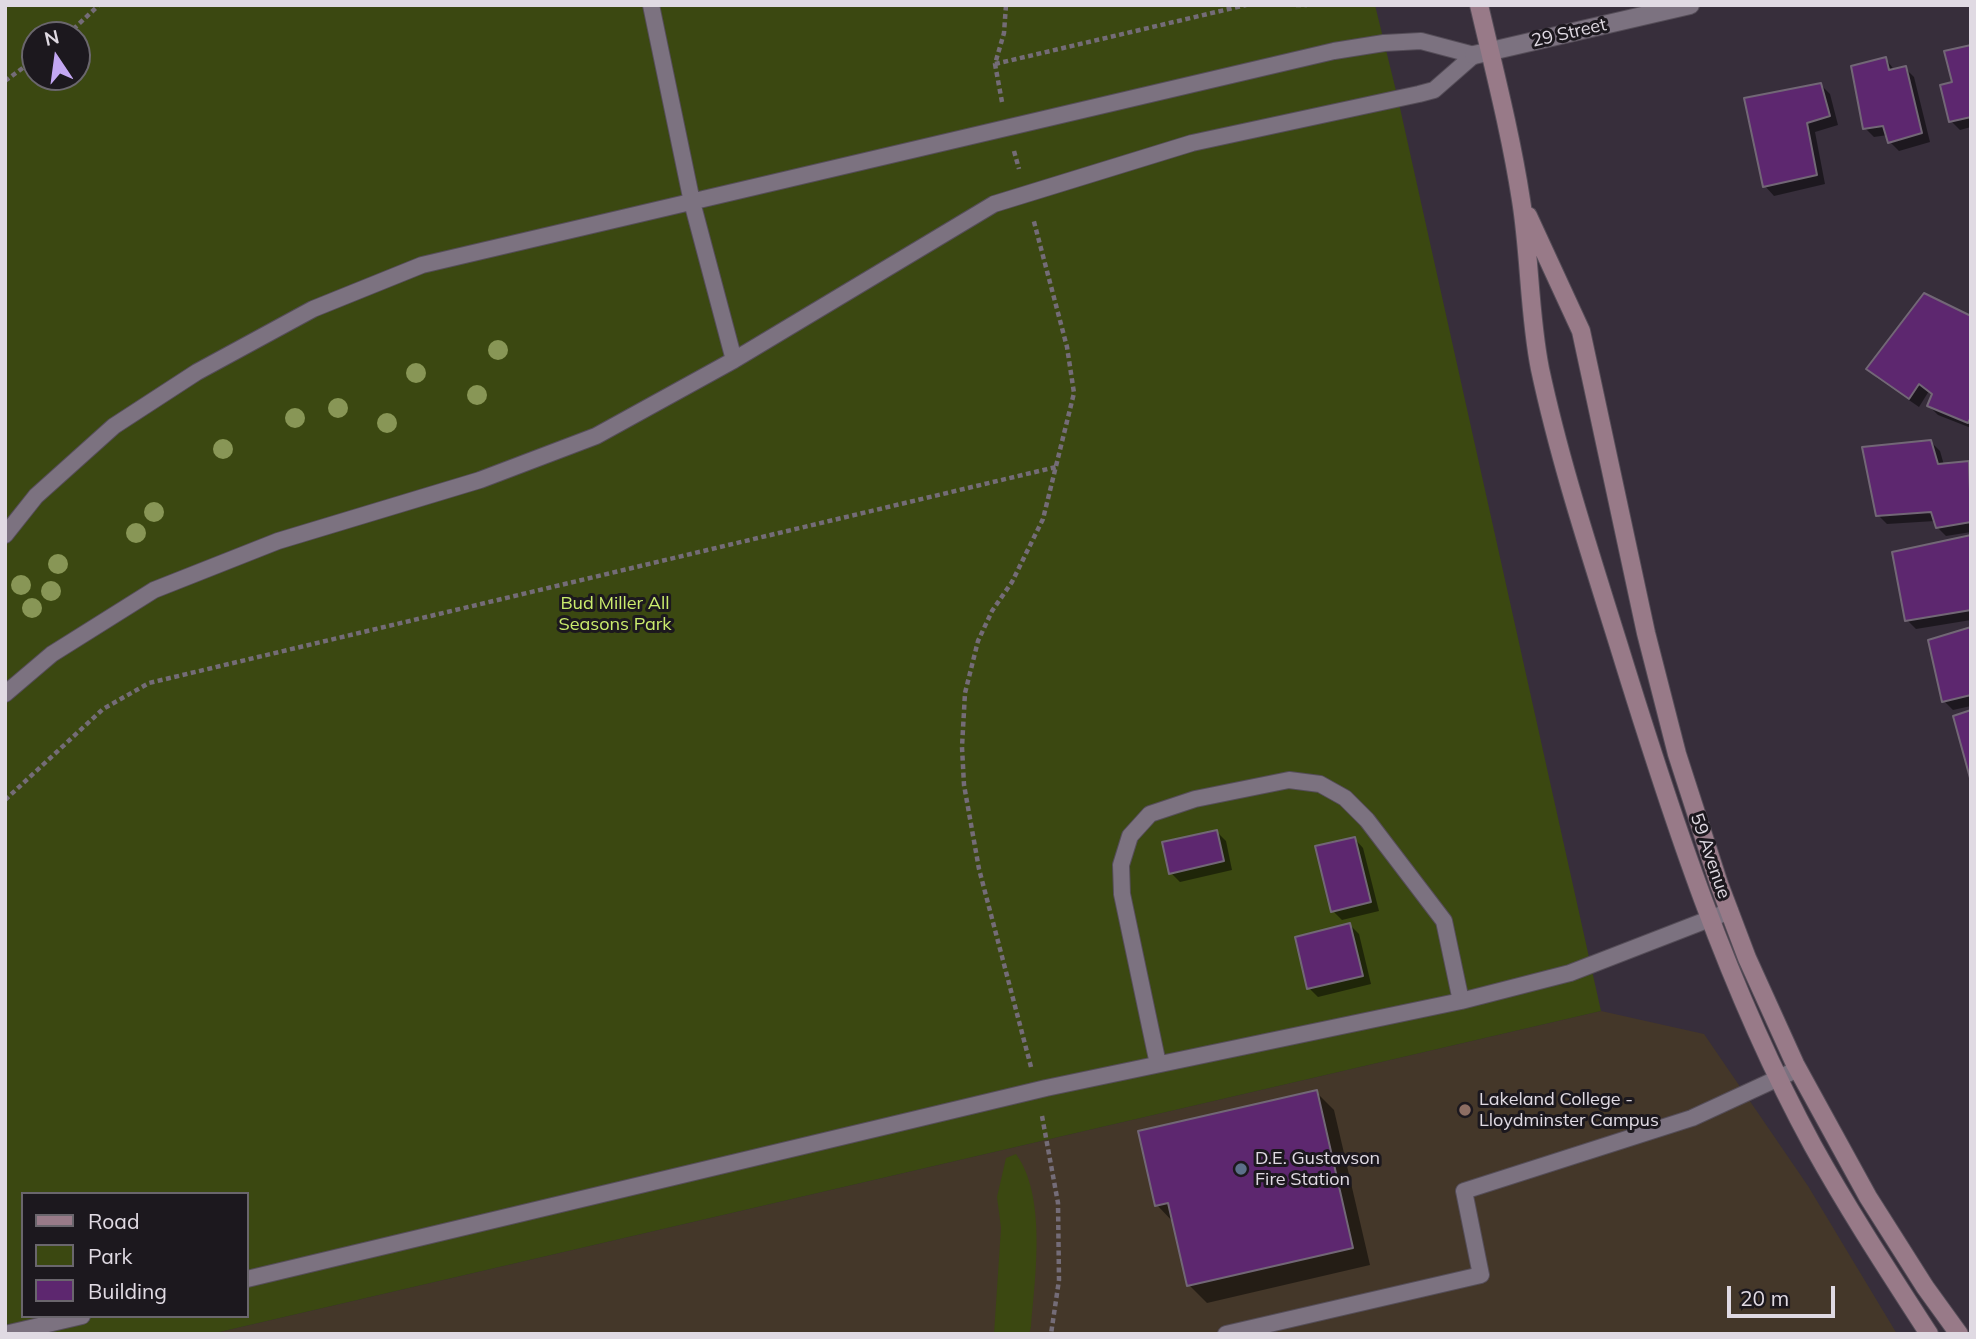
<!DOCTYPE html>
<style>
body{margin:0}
#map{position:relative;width:1976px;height:1339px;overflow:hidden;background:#372e3b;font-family:Mulish,sans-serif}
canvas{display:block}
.frame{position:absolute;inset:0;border:7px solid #e0dae3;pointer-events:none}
.legend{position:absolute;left:21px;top:1192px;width:228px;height:126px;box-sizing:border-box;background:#1c181e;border:2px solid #6a666d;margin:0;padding:9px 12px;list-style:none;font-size:21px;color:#e0dae3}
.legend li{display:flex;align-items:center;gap:14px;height:35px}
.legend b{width:35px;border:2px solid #6a666d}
.north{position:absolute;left:21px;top:21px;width:70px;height:70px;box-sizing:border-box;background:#1c181e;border:2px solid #6a666d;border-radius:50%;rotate:347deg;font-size:19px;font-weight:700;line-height:28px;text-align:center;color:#e0dae3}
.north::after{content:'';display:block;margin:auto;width:24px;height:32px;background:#c3a7f2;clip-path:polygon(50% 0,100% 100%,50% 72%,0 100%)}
.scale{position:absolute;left:1727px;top:1286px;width:108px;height:32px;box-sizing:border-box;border:4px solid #e0dae3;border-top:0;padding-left:9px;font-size:21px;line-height:24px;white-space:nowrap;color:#e0dae3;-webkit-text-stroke:5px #1c181e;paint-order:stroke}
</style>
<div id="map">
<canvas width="1976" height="1339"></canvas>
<div class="frame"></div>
<ul class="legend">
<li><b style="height:9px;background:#987a88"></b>Road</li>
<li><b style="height:19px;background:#3b4811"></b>Park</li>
<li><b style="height:19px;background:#5d276f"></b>Building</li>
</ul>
<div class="north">N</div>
<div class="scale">20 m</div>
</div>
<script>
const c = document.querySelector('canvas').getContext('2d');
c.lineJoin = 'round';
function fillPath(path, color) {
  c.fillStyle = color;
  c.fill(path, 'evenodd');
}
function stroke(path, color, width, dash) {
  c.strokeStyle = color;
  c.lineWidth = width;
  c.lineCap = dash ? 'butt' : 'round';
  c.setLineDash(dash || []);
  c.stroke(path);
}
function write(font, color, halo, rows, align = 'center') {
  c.font = font + ' Mulish,sans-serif';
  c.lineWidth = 6;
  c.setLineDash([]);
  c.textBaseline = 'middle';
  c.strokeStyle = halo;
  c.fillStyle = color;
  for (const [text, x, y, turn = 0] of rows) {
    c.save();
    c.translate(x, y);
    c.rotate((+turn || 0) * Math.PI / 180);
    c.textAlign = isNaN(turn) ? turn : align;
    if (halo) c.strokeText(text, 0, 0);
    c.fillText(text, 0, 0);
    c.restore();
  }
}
fillPath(new Path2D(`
 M1601,1011L1704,1034L1808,1186L1897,1334H211Z`), '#443729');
fillPath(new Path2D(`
 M5,5H1375L1398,99L1601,1011L211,1334H5ZM35,35H77V77H35ZM23,1194H247V1316H23Z
 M1016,1154C1047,1197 1035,1277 1031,1327L1029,1334H994L1001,1228L997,1197L1006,1158Z`), '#3b4811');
fillPath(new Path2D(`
 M1971,46V127L1960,130L1951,121L1954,83Z
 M1886,59L1895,71L1905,68L1914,77L1930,142L1899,151L1890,142L1888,135L1874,137L1865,128Z
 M1821,85L1830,94L1838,125L1815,132L1825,184L1774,196L1765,186Z
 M1971,318V428L1938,415L1929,406L1934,395L1929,391L1919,407L1877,378L1869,369Z
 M1931,442L1940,451L1944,465L1968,463L1971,465V532L1946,536L1937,527L1935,521L1887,524L1878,515Z
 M1971,536V620L1916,629L1907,620Z
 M1971,629V706L1953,710L1944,701Z
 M1216,831L1226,841L1232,870L1180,882L1171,873Z
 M1354,838L1363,848L1379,911L1342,920L1333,911Z
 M1350,925L1359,934L1371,984L1318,997L1309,988Z
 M1316,1092L1334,1110L1370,1265L1207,1303L1189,1285L1174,1223L1157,1205Z`), '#0007');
const building = new Path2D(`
 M1971,45V117L1949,122L1940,85L1952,82L1944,51Z
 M1886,57L1889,70L1906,66L1922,133L1888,143L1883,126L1863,129L1851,66Z
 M1821,83L1830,116L1807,123L1817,175L1763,187L1744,98Z
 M1924,293L1971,316V417L1968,423L1927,406L1932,394L1919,384L1909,399L1866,369Z
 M1931,440L1938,464L1969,461L1971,522L1936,528L1931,512L1876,516L1862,447Z
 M1971,535V610L1905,621L1892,552Z
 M1971,627V695L1942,702L1928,640Z
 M1971,710V777L1970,778L1953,716Z
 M1217,830L1224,861L1169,874L1162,842Z
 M1355,837L1371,902L1331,912L1315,846Z
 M1350,923L1363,976L1307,989L1295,937Z
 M1317,1090L1353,1248L1187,1286L1168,1203L1155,1206L1138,1131Z`);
fillPath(building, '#5d276f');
stroke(building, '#726776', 2);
const service = new Path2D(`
 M651,5L692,202L734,360
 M5,535L36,496L114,426L197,372L313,309L422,265L1334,51L1384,43L1421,41L1474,55
 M5,694L52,654L154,590L278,541L480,480L596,436L734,360L994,204L1192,143L1419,94L1434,90L1474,55
 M1158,1064L1122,894L1121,865L1130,836L1150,814L1195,799L1289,780L1320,784L1345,798L1367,820L1444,921L1461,1001
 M247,1279L1046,1088L1461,1001L1570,973L1730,911
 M5,1334L82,1316
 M1226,1334L1481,1275L1464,1191L1692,1118L1798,1069`);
const tertiary = new Path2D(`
 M1474,55L1690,5`);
const secondary = new Path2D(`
 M1479,5C1494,69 1511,135 1521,200C1530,256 1529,314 1540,369C1560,462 1590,553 1618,643C1671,815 1727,988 1813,1146C1849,1211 1889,1272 1929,1334
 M1528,216L1581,331L1646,633L1677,754L1719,884L1747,958L1795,1064L1868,1197L1925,1287L1959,1334`);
stroke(service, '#554d58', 18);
stroke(tertiary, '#554d58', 20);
stroke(secondary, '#554d58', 20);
stroke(new Path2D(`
 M1296,5H1307
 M67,35L99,5
 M995,64L1246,5
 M5,81L35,59
 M1002,102L995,64L1004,33L1006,5
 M1014,151L1019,169
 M5,800L103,709L149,683L1056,467
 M1031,1067L979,869L964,785L962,747L965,693L978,641L992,611L1012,582L1043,519L1074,393L1067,347L1033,218
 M1042,1116L1058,1203L1059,1280L1051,1334`), '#746c77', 4.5, [5, 3.5]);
stroke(service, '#7c7280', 16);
stroke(tertiary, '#7c7280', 18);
stroke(secondary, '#987a88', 18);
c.fillStyle = '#889656';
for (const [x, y] of [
 [498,350],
 [416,373],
 [477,395],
 [338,408],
 [295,418],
 [387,423],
 [223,449],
 [154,512],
 [136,533],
 [58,564],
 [21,585],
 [51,591],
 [32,608]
]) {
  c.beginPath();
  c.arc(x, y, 10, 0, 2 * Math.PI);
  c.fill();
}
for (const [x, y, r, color] of [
 [1465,1110,7,"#8d6e63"],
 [1241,1169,7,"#5c6f8a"]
]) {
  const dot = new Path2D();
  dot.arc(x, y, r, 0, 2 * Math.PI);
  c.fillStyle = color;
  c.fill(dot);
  stroke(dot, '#1c181e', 2.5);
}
write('18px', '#e0dae3', '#1c181e', [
 ["29 Street",1569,33,-13],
 ["59 Avenue",1710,856,71]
]);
write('18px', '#cbec6d', '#1c181e', [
 ["Bud Miller All",615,604],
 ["Seasons Park",615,625]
]);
write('18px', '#e0dae3', '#1c181e', [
 ["Lakeland College -",1479,1100],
 ["Lloydminster Campus",1479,1121],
 ["D.E. Gustavson",1255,1159],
 ["Fire Station",1255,1180]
], 'left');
</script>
